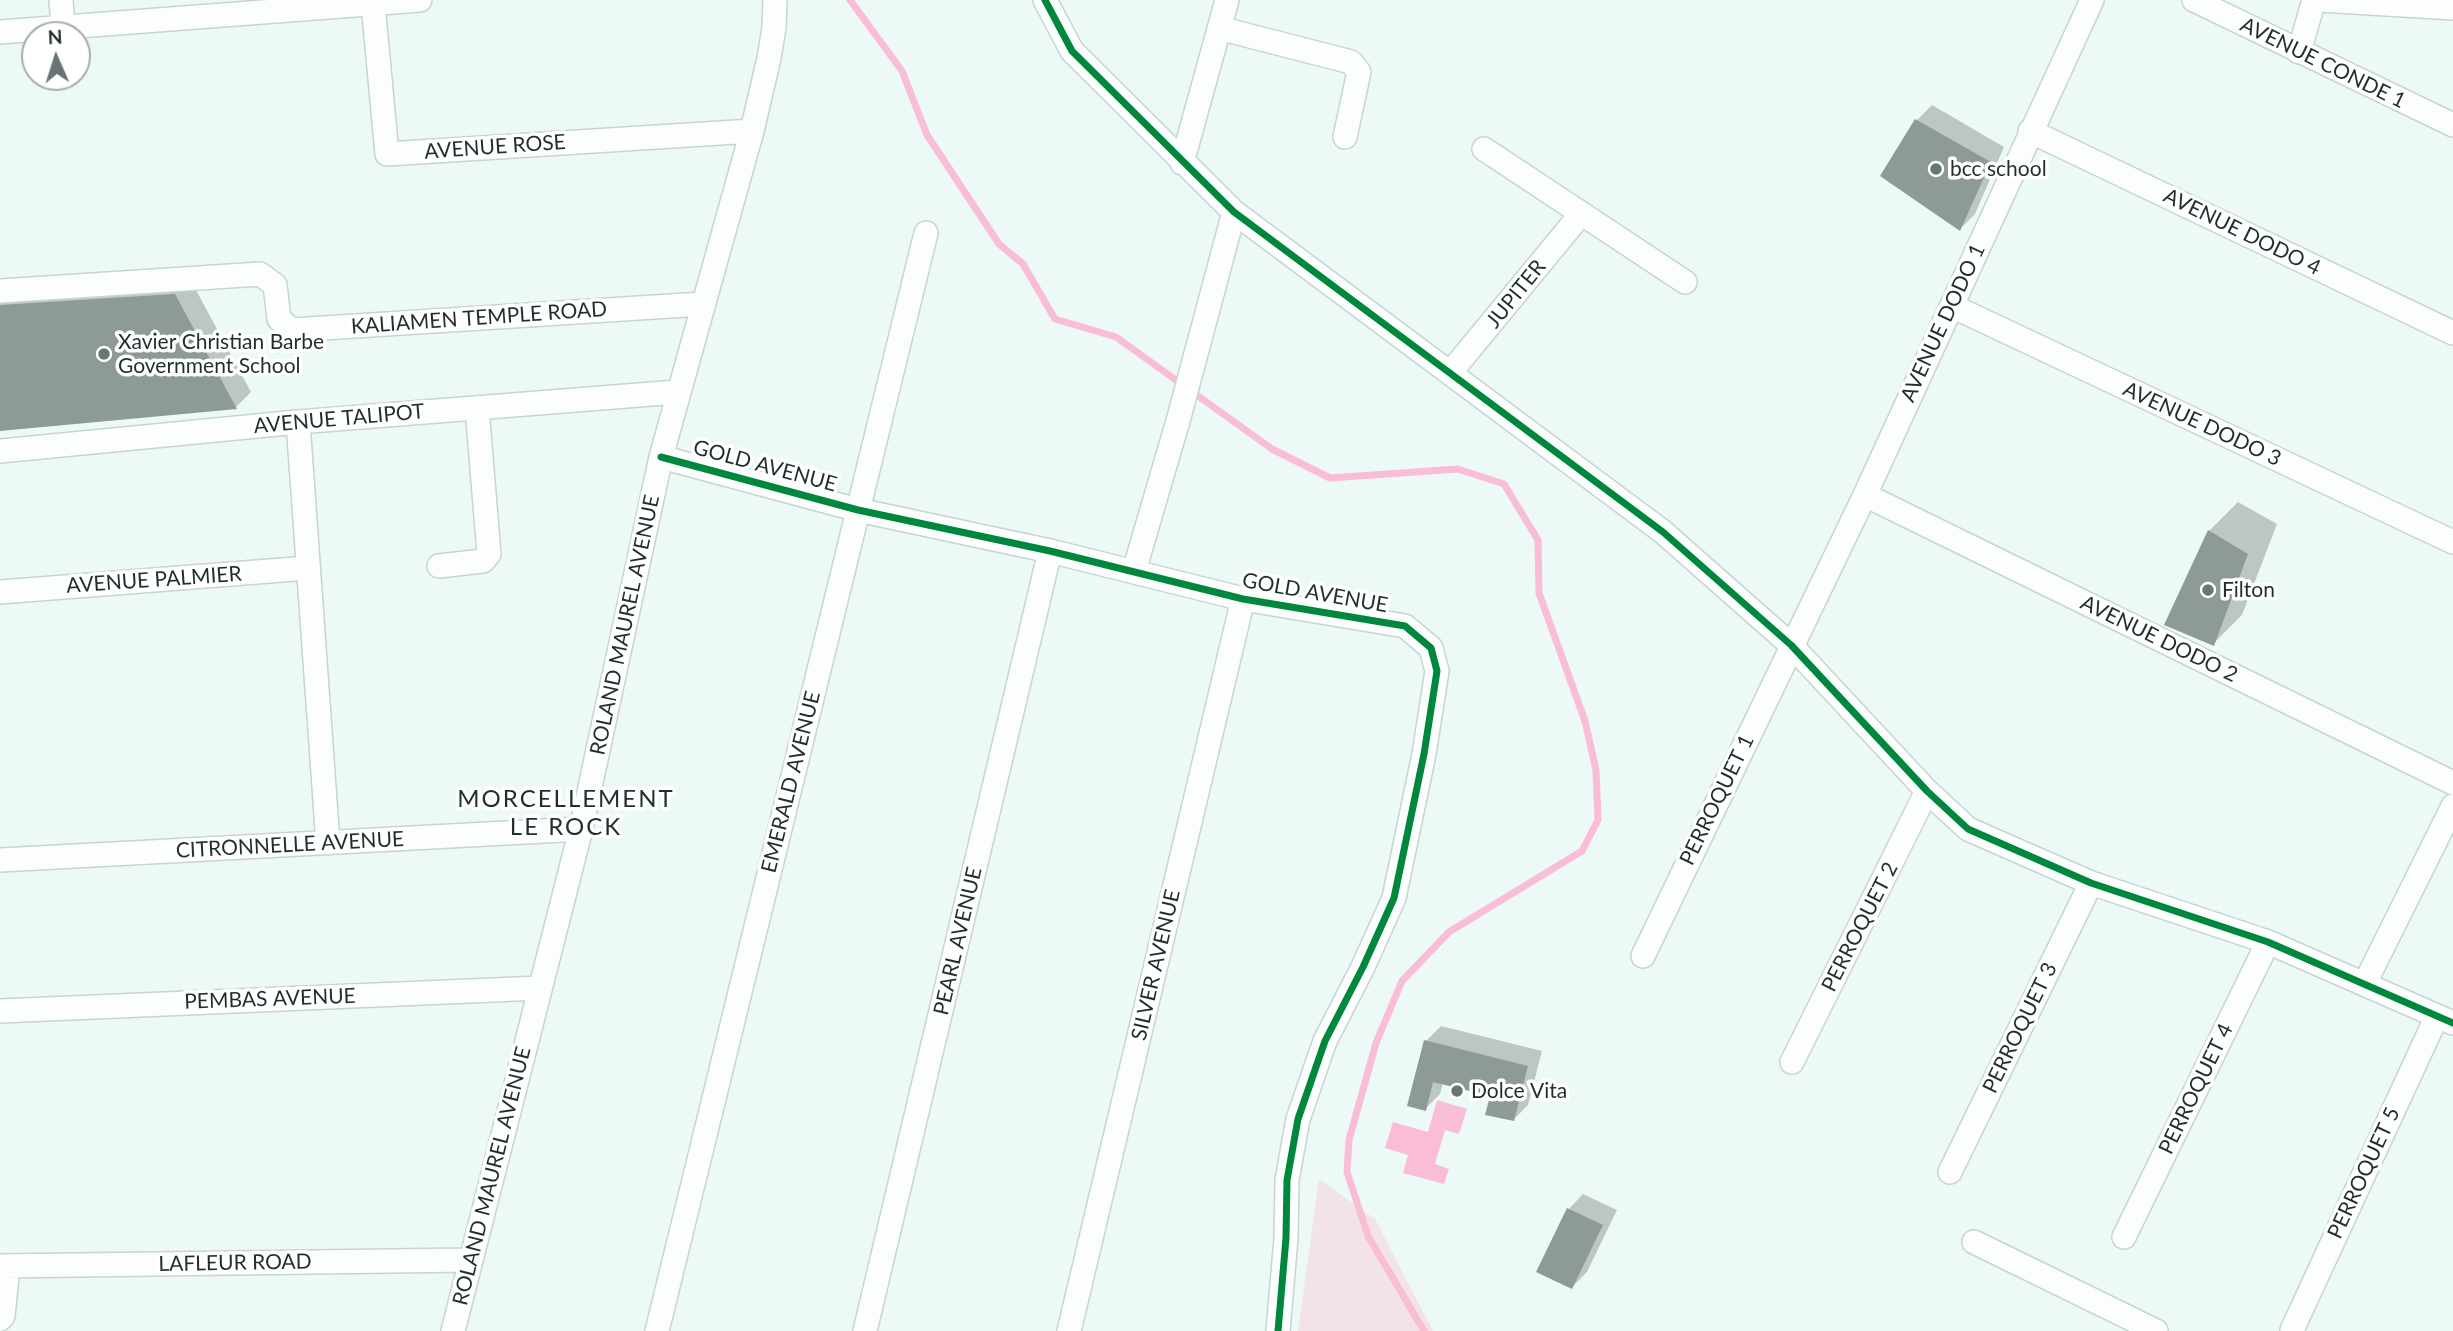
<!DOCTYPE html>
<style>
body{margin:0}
#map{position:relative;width:2453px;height:1331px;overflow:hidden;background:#ecf9f7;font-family:Lato,sans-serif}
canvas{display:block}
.north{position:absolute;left:21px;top:21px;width:70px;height:70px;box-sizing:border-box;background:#fff;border:2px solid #a5acab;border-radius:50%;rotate:357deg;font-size:19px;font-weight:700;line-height:28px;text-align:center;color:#1f2f2d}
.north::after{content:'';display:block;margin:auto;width:24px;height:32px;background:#677674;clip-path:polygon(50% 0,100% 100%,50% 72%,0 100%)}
</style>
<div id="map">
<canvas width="2453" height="1331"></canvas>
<div class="north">N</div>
</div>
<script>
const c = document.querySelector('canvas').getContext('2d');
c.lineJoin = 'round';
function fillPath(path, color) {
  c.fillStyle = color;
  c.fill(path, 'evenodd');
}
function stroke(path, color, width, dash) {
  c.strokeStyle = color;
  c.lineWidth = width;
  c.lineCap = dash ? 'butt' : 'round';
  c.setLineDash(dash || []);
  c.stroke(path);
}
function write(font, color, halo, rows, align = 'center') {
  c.font = font + ' Lato,sans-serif';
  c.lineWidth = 7;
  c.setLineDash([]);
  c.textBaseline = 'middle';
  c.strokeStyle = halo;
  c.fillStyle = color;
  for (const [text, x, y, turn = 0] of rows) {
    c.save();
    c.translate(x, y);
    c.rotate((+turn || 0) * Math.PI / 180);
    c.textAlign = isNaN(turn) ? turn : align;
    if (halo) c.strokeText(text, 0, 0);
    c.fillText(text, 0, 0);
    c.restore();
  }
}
fillPath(new Path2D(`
 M1319,1179L1375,1219L1433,1331H1298Z`), '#f2e3e9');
fillPath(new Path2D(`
 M1437,1100L1467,1109L1459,1134L1445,1130L1435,1164L1449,1169L1444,1184L1403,1173L1408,1155L1385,1148L1393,1122L1428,1132Z`), '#f9bdd5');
fillPath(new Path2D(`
 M1932,105L2004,147L1975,214L1960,229L1917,120Z
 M190,279L251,392L236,407L0,429V286Z
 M2238,502L2277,524L2242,615L2213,644L2209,531Z
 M1441,1026L1542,1051L1528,1105L1513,1120L1492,1095L1443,1083L1440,1094L1425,1109L1426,1041Z
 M1583,1194L1617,1210L1587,1272L1572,1287L1569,1209Z`), '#0003');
stroke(new Path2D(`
 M850,0L902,71L927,135L999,244L1023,264L1055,319L1116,337L1272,449L1330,478L1458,469L1504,484L1538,540L1539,593L1585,721L1596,770L1598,820L1582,851L1449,932L1402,981L1376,1043L1349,1140L1347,1172L1368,1236L1424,1331`), '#f9bdd5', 7);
fillPath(new Path2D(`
 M1915,119L1991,162L1960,231L1880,176Z
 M175,294L237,409L0,431V305Z
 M2208,530L2248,554L2214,646L2164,625Z
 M1424,1040L1528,1066L1514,1121L1485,1115L1490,1096L1433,1082L1426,1111L1407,1106Z
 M1567,1208L1603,1225L1572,1289L1536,1272Z`), '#8d9a98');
const minor = new Path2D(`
 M61,0L63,27
 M1045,0L1072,51L1234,212L1663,532L1791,645L1927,791L1968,829L2091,883L2268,942L2453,1023
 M2194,0L2453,125
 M2320,0L2453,8
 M373,4L387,154L752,131
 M1219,28L1351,62L1359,72L1345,137
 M0,32L420,0
 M2299,52L2314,0
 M2030,131L2453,333
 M1484,149L1685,282
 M1182,163L1227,0
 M0,291L260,274L275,285L279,319L292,330L702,304
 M1952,306L2453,542
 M1450,373L1581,214
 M298,422L328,843
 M0,451L298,422L677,392
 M661,457L858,510L1050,551L1243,599L1405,626L1431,648L1437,671L1424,754L1394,898L1363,967L1325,1041L1298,1119L1287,1180L1286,1238L1278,1331
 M1865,495L2453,783
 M439,566L483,561L489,554L477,408
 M1134,571L1178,421L1234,212
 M0,592L308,568
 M0,860L581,829
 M1643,956L1865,495L2092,0
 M2365,983L2453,806
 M0,1011L540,988
 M1792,1062L1927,791
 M1950,1172L2091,883
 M2124,1237L2268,942
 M1974,1242L2156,1331
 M0,1266L469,1260
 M0,1319L3,1316L8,1266
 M2292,1330L2437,1016
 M453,1331L581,829L661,457L752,131L769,58L774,28L775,0
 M657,1331L926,233
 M865,1331L1050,551
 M1069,1331L1243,599`);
stroke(minor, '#c6d4d2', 26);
stroke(minor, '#fcfefe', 23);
stroke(new Path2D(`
 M1045,0L1072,51L1234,212L1663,532L1791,645L1927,791L1968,829L2091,883L2268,942L2453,1023
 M661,457L858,510L1050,551L1243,599L1405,626L1431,648L1437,671L1424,754L1394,898L1363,967L1325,1041L1298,1119L1287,1180L1286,1238L1278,1331`), '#00873e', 7);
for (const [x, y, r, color] of [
 [1936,169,7,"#677674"],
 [104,354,7,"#677674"],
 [2208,590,7,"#677674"],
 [1457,1091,7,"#677674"]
]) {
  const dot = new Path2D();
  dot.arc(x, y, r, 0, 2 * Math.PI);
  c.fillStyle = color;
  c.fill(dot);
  stroke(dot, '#fff', 2.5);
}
write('21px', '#1f2f2d', '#fff', [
 ["AVENUE CONDE 1",2323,63,26],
 ["AVENUE ROSE",495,147,-4],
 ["AVENUE DODO 4",2242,232,26],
 ["JUPITER",1516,294,-51],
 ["KALIAMEN TEMPLE ROAD",479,318,-4],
 ["AVENUE DODO 1",1943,323,-65],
 ["AVENUE TALIPOT",339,419,-5],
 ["AVENUE DODO 3",2202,424,25],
 ["GOLD AVENUE",765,466,15],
 ["AVENUE PALMIER",154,580,-4],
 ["GOLD AVENUE",1315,593,10],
 ["ROLAND MAUREL AVENUE",625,625,-78],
 ["AVENUE DODO 2",2159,639,26],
 ["EMERALD AVENUE",791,782,-76],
 ["PERROQUET 1",1717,800,-64],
 ["CITRONNELLE AVENUE",290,845,-3],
 ["PERROQUET 2",1860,927,-63],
 ["PEARL AVENUE",958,941,-77],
 ["SILVER AVENUE",1156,965,-77],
 ["PEMBAS AVENUE",270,999,-2],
 ["PERROQUET 3",2020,1028,-64],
 ["PERROQUET 4",2196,1089,-64],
 ["PERROQUET 5",2364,1173,-65],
 ["ROLAND MAUREL AVENUE",492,1176,-76],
 ["LAFLEUR ROAD",235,1263,-1]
]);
write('21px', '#1f2f2d', '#fff', [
 ["bcc school",1950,169],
 ["Xavier Christian Barbe",118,342],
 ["Government School",118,366],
 ["Filton",2222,590],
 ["Dolce Vita",1471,1091]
], 'left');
c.letterSpacing = '2px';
write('24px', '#1f2f2d', '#fff', [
 ["MORCELLEMENT",566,799],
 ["LE ROCK",566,827]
]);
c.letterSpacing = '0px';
</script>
